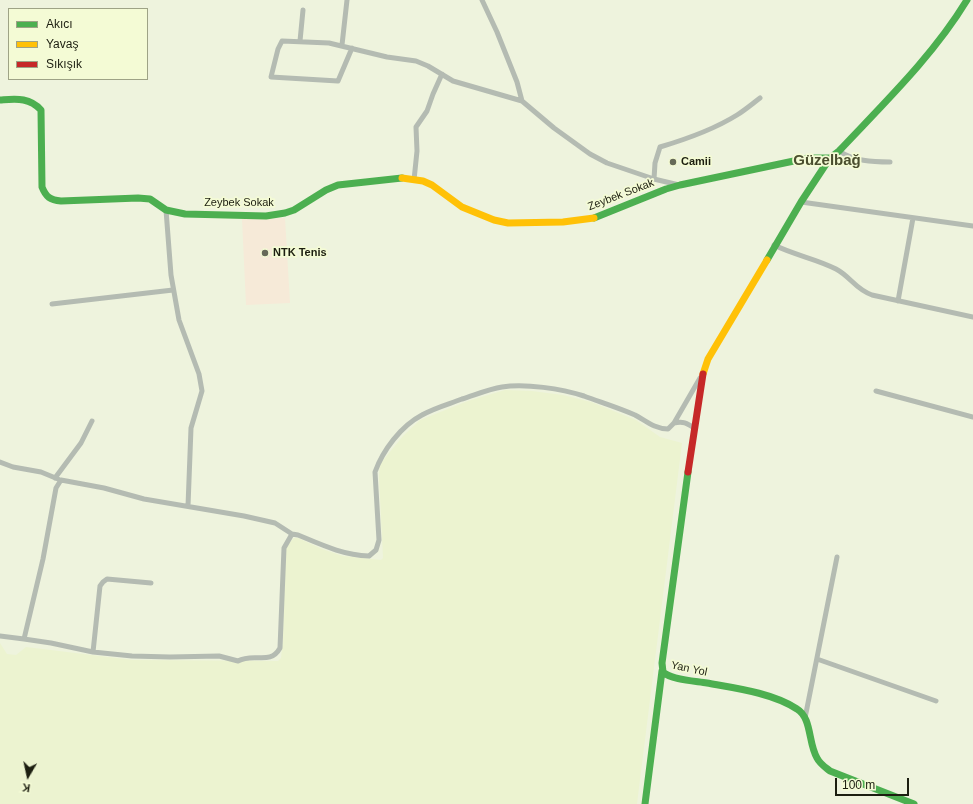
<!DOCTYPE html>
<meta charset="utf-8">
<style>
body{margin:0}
#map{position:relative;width:973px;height:804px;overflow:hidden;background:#eef3dd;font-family:Helvetica,sans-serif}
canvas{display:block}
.legend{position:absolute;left:8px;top:8px;width:140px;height:72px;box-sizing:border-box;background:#f4fbd5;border:1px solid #9ea386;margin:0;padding:5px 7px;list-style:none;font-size:12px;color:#1c1e10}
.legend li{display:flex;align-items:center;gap:8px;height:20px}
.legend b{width:20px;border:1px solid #9ea386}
.north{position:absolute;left:8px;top:756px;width:40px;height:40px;-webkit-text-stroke:3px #f4fbd5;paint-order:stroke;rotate:189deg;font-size:11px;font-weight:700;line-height:16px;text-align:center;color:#1c1e10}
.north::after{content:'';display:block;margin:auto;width:14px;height:18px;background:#1c1e10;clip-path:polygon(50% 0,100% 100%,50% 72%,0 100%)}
.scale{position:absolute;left:835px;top:778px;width:74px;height:18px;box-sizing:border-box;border:2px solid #1c1e10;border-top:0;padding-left:5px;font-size:12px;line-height:14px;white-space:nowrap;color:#1c1e10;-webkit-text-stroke:3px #f4fbd5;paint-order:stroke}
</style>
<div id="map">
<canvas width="973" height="804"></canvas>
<ul class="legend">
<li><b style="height:5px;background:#4caf50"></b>Akıcı</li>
<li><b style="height:5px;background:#ffc107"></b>Yavaş</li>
<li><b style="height:5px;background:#c62828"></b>Sıkışık</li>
</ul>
<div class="north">K</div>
<div class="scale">100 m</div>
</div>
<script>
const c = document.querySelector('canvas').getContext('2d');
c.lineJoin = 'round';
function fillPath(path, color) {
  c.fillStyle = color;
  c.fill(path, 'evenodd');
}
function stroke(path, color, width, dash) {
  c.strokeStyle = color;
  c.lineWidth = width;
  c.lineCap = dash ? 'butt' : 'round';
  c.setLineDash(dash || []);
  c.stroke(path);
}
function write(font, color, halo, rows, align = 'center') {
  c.font = font + ' Helvetica,sans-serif';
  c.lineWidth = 3.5;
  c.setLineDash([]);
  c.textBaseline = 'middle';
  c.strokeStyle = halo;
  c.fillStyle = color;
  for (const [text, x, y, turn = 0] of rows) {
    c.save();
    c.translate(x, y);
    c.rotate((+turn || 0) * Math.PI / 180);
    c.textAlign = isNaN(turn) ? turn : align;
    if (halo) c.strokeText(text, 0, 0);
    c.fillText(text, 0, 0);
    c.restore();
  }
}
fillPath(new Path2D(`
 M505,390L532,391L563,395L591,402L636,420L660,437L682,443L637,804H0V643L7,654L16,655L26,647L133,660L278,661L281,658L283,638L285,555L287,545L294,538H298L322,549L343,556L381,560L383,558L379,477L380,464L403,436L420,420L468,401Z`), '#ecf3d0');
fillPath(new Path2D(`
 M285,218L290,303L246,305L242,219Z`), '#f6ead8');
stroke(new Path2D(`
 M482,0L497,32L517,82L522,101L554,128L590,154L607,163L654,179L679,185
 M300,41L303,10
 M342,45L347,0
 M352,48L338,81L271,77L278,49L282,41L329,43L387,57L416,61L428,66L453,81L522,101
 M839,151C854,161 872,162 890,162
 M654,179L655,163L660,147C687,139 713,130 737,115C745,110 752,104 760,98
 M414,180L417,151L416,127L427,111L433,94L442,74
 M801,202L973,226
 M166,210L171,275L179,320L199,374L202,391L191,428L188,506
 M774,245C794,255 817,259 836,269C851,277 855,289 872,295L973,317
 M898,301L913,218
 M52,304L173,290
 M876,391L973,417
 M674,423C683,421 687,423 694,428
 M0,462L13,467L41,472L58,479
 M55,478L81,443L92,421
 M0,636L24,639L43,559L56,488L61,480L104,488L144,499L244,516L275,523L292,534
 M24,639L51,643L93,652L132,656L170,657L219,656L238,661C254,652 270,666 280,648L284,548L292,534L298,535C322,545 343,555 369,556L376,550L379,540L375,472C383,450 401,426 422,415C434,408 449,404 462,399C475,395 489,389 502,387C525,383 562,389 584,396C600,402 619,408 635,415C646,421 655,429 668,429L674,423L700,378
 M93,652L100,586L103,582L107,579L151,583
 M817,659L936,701
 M805,718L837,557`), '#b4bbb2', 5);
stroke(new Path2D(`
 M0,100C16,99 29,97 41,110L42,187C46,197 50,200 61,201L138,198L150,199L166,210L185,214L266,216L285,213L294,210L326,190L338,185L402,178
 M594,218L666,189L680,185L808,158H830
 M767,260L801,202L830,158L839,151C884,103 933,56 967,0
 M688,472L662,663L663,672C671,680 695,681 707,683C735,688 773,693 797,709C812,718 808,743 817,758C820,764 825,767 830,771L914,804
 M645,804L662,671`), '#4caf50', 7);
stroke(new Path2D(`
 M402,178L423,181L432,185L462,207L494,220L508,223L563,222L594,218
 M703,374L708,359L767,260`), '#ffc107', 7);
stroke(new Path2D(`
 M688,472L703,374`), '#c62828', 7);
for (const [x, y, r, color] of [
 [673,162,4,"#666958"],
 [265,253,4,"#666958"]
]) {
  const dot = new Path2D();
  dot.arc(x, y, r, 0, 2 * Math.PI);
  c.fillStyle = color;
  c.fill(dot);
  stroke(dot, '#f4fbd5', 1.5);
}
write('bold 11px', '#1c1e10', '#f4fbd5', [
 ["Camii",681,162],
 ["NTK Tenis",273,253]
], 'left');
write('11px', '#1c1e10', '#f4fbd5', [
 ["Zeybek Sokak",621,195,-21],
 ["Zeybek Sokak",239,203],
 ["Yan Yol",689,669,12]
]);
write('bold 15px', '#4a4e2e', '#f4fbd5', [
 ["Güzelbağ",827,161]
]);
</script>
